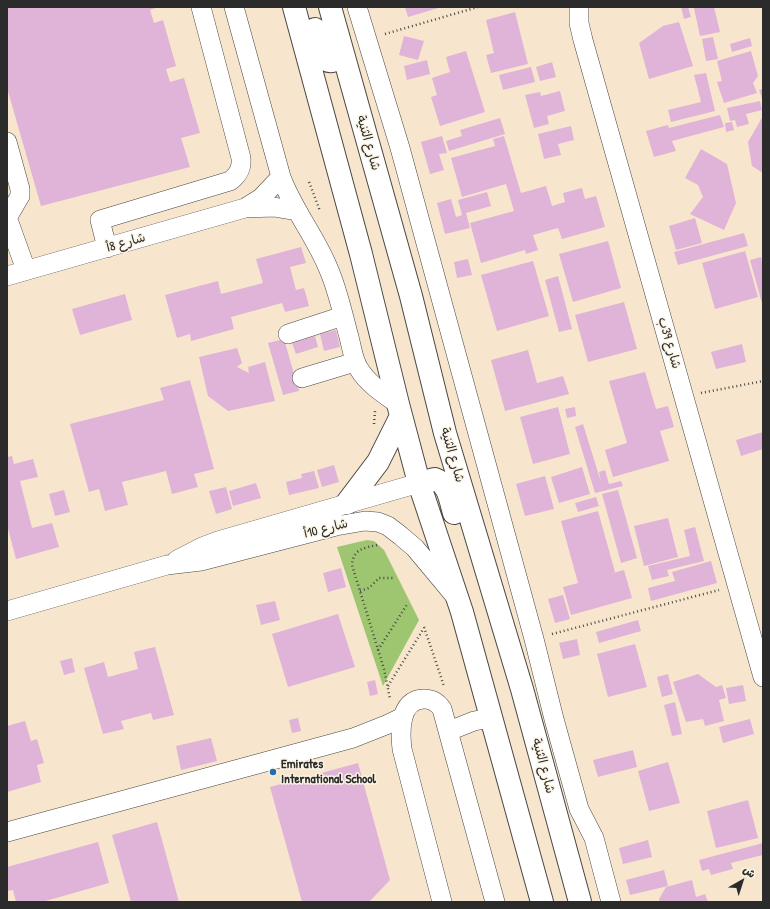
<!DOCTYPE html>
<meta charset="utf-8">
<style>
body{margin:0}
#map{position:relative;width:770px;height:909px;overflow:hidden;background:#f7e6cd;font-family:"Patrick Hand","Playpen Sans Arabic",sans-serif}
canvas{display:block}
.frame{position:absolute;inset:0;border:8px solid #2b2b2b;pointer-events:none}
.north{position:absolute;left:722px;top:861px;width:40px;height:40px;-webkit-text-stroke:3px #fcf5e5;paint-order:stroke;rotate:39deg;font-size:11px;font-weight:700;line-height:16px;text-align:center;color:#2b2b2b}
.north::after{content:'';display:block;margin:auto;width:14px;height:18px;background:#2b2b2b;clip-path:polygon(50% 0,100% 100%,50% 72%,0 100%)}
</style>
<div id="map">
<canvas width="770" height="909"></canvas>
<div class="frame"></div>
<div class="north">ش</div>
</div>
<script>
const c = document.querySelector('canvas').getContext('2d');
c.lineJoin = 'round';
function fillPath(path, color) {
  c.fillStyle = color;
  c.fill(path, 'evenodd');
}
function stroke(path, color, width, dash) {
  c.strokeStyle = color;
  c.lineWidth = width;
  c.lineCap = dash ? 'butt' : 'round';
  c.setLineDash(dash || []);
  c.stroke(path);
}
function write(font, color, halo, rows, align = 'center') {
  c.font = font + ' "Patrick Hand","Playpen Sans Arabic",sans-serif';
  c.lineWidth = 3;
  c.setLineDash([]);
  c.textBaseline = 'middle';
  c.strokeStyle = halo;
  c.fillStyle = color;
  for (const [text, x, y, turn = 0] of rows) {
    c.save();
    c.translate(x, y);
    c.rotate((+turn || 0) * Math.PI / 180);
    c.textAlign = isNaN(turn) ? turn : align;
    if (halo) c.strokeText(text, 0, 0);
    c.fillText(text, 0, 0);
    c.restore();
  }
}
fillPath(new Path2D(`
 M367,540L374,541L384,550L419,620L383,686L337,547Z`), '#9ec570');
fillPath(new Path2D(`
 M7,7H158L150,10L154,23L163,20L176,66L166,69L170,82L184,78L200,133L181,138L190,167L41,206L7,88Z
 M405,7H442L408,17Z
 M681,7H688L691,17L684,19Z
 M697,7H714L720,32L700,36L694,8Z
 M515,12L528,64L491,73L486,55L494,53L486,20Z
 M679,22L693,66L649,79L639,43L663,26Z
 M404,36L424,41L418,60L399,55Z
 M713,37L718,59L706,61L702,39Z
 M750,38L752,46L732,52L730,44Z
 M466,51L485,112L440,126L431,97L437,95L432,78L450,72L446,57Z
 M751,51L758,76L753,83L757,93L724,103L717,82L722,81L717,61Z
 M427,60L430,74L407,80L404,66Z
 M552,62L556,77L540,81L536,67Z
 M531,67L535,82L503,90L499,75Z
 M706,73L715,111L671,122L668,110L701,102L694,75Z
 M763,89V101L759,90Z
 M560,91L565,111L547,116L549,124L534,128L525,95L540,92L541,96Z
 M760,101L762,110L746,114L749,124L737,127L735,120L730,121L727,108Z
 M720,115L724,127L672,141L676,151L654,157L646,131L668,125L669,128Z
 M763,116V173L752,166L748,142Z
 M500,118L505,134L449,151L446,141L462,136L460,130Z
 M732,122L734,130L726,132L725,123Z
 M571,126L574,140L558,144L561,155L544,159L538,134Z
 M442,136L447,153L439,154L444,170L430,174L421,142Z
 M504,136L521,193L546,186L552,206L565,202L563,193L582,188L585,199L596,196L605,227L562,239L558,228L533,235L538,250L526,254L525,250L481,263L470,223L514,211L506,184L462,197L451,158L495,146L493,139Z
 M701,149L727,164L736,203L724,230L690,214L703,197L698,185L685,178Z
 M487,192L491,206L466,213L470,228L445,234L437,203L451,199L456,217L462,215L458,200Z
 M695,218L702,243L676,250L669,226Z
 M744,233L748,246L678,265L674,252Z
 M608,241L621,288L573,302L559,254Z
 M301,247L306,263L290,267L296,290L304,288L309,306L285,312L282,303L231,317L234,329L191,341L190,334L177,338L165,295L218,281L221,294L263,283L256,259Z
 M745,251L758,297L715,309L702,263Z
 M761,257L763,266V307L750,260Z
 M468,259L472,275L457,278L454,262Z
 M533,261L549,316L497,331L481,275Z
 M558,276L572,329L559,332L545,280Z
 M125,294L132,320L80,335L72,309Z
 M624,302L637,349L588,362L575,315Z
 M336,330L340,347L324,351L320,334Z
 M315,336L318,347L296,354L292,343Z
 M284,339L299,391L283,395L268,343Z
 M742,344L746,362L716,369L711,352Z
 M237,348L242,363L237,367L249,373L248,367L265,362L275,401L228,411L208,396L199,357Z
 M528,350L537,383L563,376L569,394L505,411L491,360Z
 M645,372L656,409L668,406L674,427L660,431L669,461L613,477L605,450L627,443L609,381Z
 M190,380L214,469L194,474L198,487L172,494L166,471L122,482L128,505L105,511L99,489L89,492L70,424L164,400L160,388Z
 M558,407L570,454L533,464L520,417Z
 M575,407L576,416L567,418L565,409Z
 M583,424L601,482L599,472L605,470L609,484L621,481L623,486L595,493L575,427Z
 M763,432V449L741,456L736,440Z
 M12,456L14,464L33,459L38,477L20,481L32,528L52,523L59,547L16,559L7,525V457Z
 M334,465L339,482L322,487L317,470Z
 M582,467L590,494L559,503L551,477Z
 M314,471L319,488L289,495L286,482L302,478L301,474Z
 M545,476L554,509L525,516L516,484Z
 M256,483L261,498L233,506L229,491Z
 M226,487L232,509L216,514L209,491Z
 M64,490L70,512L55,516L49,494Z
 M618,490L637,558L621,563L602,494Z
 M596,497L599,506L578,512L575,503Z
 M598,511L615,572L609,574L624,570L632,598L571,615L563,587L578,583L561,521Z
 M668,518L678,557L644,566L634,526Z
 M695,527L704,561L667,570L669,576L652,580L648,566L690,556L684,530Z
 M711,561L717,583L651,601L648,588L675,581L672,572Z
 M341,568L346,587L328,592L323,573Z
 M563,595L570,619L555,623L548,599Z
 M275,601L280,620L261,625L256,605Z
 M338,614L355,667L288,687L272,634Z
 M638,620L641,631L599,643L596,632Z
 M577,639L580,655L563,659L559,643Z
 M635,644L647,687L608,697L597,654Z
 M155,647L174,715L153,720L151,713L121,721L124,729L103,734L84,668L104,662L108,677L138,669L134,652Z
 M72,658L75,672L64,675L60,661Z
 M668,674L673,694L662,697L657,677Z
 M698,674L716,687L722,685L726,698L719,700L724,721L705,726L703,719L686,722L673,682Z
 M375,680L378,694L370,696L367,682Z
 M743,685L746,701L729,704L726,688Z
 M675,702L682,734L672,736L664,705Z
 M298,718L301,731L292,733L289,720Z
 M750,719L754,734L723,743L719,727Z
 M25,721L31,741L37,739L44,763L37,765L41,782L7,792V726Z
 M211,738L217,761L181,770L176,746Z
 M633,750L637,767L598,777L593,760Z
 M668,762L680,803L649,811L638,771Z
 M358,763L390,880L369,902H302L270,787Z
 M748,800L758,838L716,848L707,811Z
 M157,822L179,902H131L112,835Z
 M648,840L652,857L623,864L619,848Z
 M98,842L109,883L42,902H16L13,890L7,891V867Z
 M763,843V855L731,863L733,869L711,875L709,869L702,871L699,860Z
 M664,870L668,886L630,895L626,880Z
 M692,880L696,897L705,894L708,902H660L659,899L666,887Z`), '#e0b3d8');
const minor = new Path2D(`
 M234,7L281,177C293,210 316,237 329,270C338,291 343,315 349,337C352,348 353,360 359,369C368,384 384,394 398,404
 M357,7L400,148L534,639L554,719L579,809L594,838L611,902
 M579,7V23L583,40L763,677
 M7,142L20,189V196L7,218
 M245,208L261,198L281,177
 M7,217L26,270
 M107,248L100,220L230,181C238,175 242,169 241,158L201,7
 M7,276L245,208L274,207L297,211
 M288,334L343,316
 M302,378L355,362
 M177,560L202,547L218,541L419,483
 M7,611L167,565L201,561L336,526L365,521L378,522L388,526L401,536L415,548L455,596
 M449,731L474,721L491,718
 M7,832L353,738L386,725L403,717
 M442,902L402,749C400,732 399,699 424,699C432,699 438,703 442,709L495,902`);
const major = new Path2D(`
 M294,7L361,254L398,404L419,483L462,612L542,902
 M330,7L411,296L445,433L522,689L580,902
 M315,29L322,54L326,60C334,64 338,57 342,51
 M419,483L435,479C449,484 450,500 454,513
 M347,503L378,462L401,416`);
stroke(minor, '#4a4743', 20);
stroke(major, '#4a4743', 24);
stroke(new Path2D(`
 M385,34L478,7
 M309,182L320,211
 M701,393L763,381
 M374,424L375,411
 M377,545C364,548 353,549 352,565L384,669L390,699
 M360,591L369,588L379,578H395
 M424,627L444,686
 M552,634L719,590
 M378,650L408,603
 M388,686L424,628`), '#4a4743', 2.5, [1, 3]);
stroke(minor, '#fff', 19);
stroke(major, '#fff', 22);
for (const [x, y, r, color] of [
 [273,772,4,"#1f6fb2"]
]) {
  const dot = new Path2D();
  dot.arc(x, y, r, 0, 2 * Math.PI);
  c.fillStyle = color;
  c.fill(dot);
  stroke(dot, '#fcf5e5', 1.5);
}
write('13px', '#2b2b2b', '#fcf5e5', [
 ["شارع الثنية",368,143,74],
 ["شارع 8أ",126,243,-16],
 ["شارع 39ب",669,343,74],
 ["شارع الثنية",452,455,74],
 ["شارع 10أ",326,529,-14],
 ["شارع الثنية",543,766,75]
]);
write('bold 13px', '#2b2b2b', '#fcf5e5', [
 ["Emirates",281,765],
 ["International School",281,780]
], 'left');
</script>
